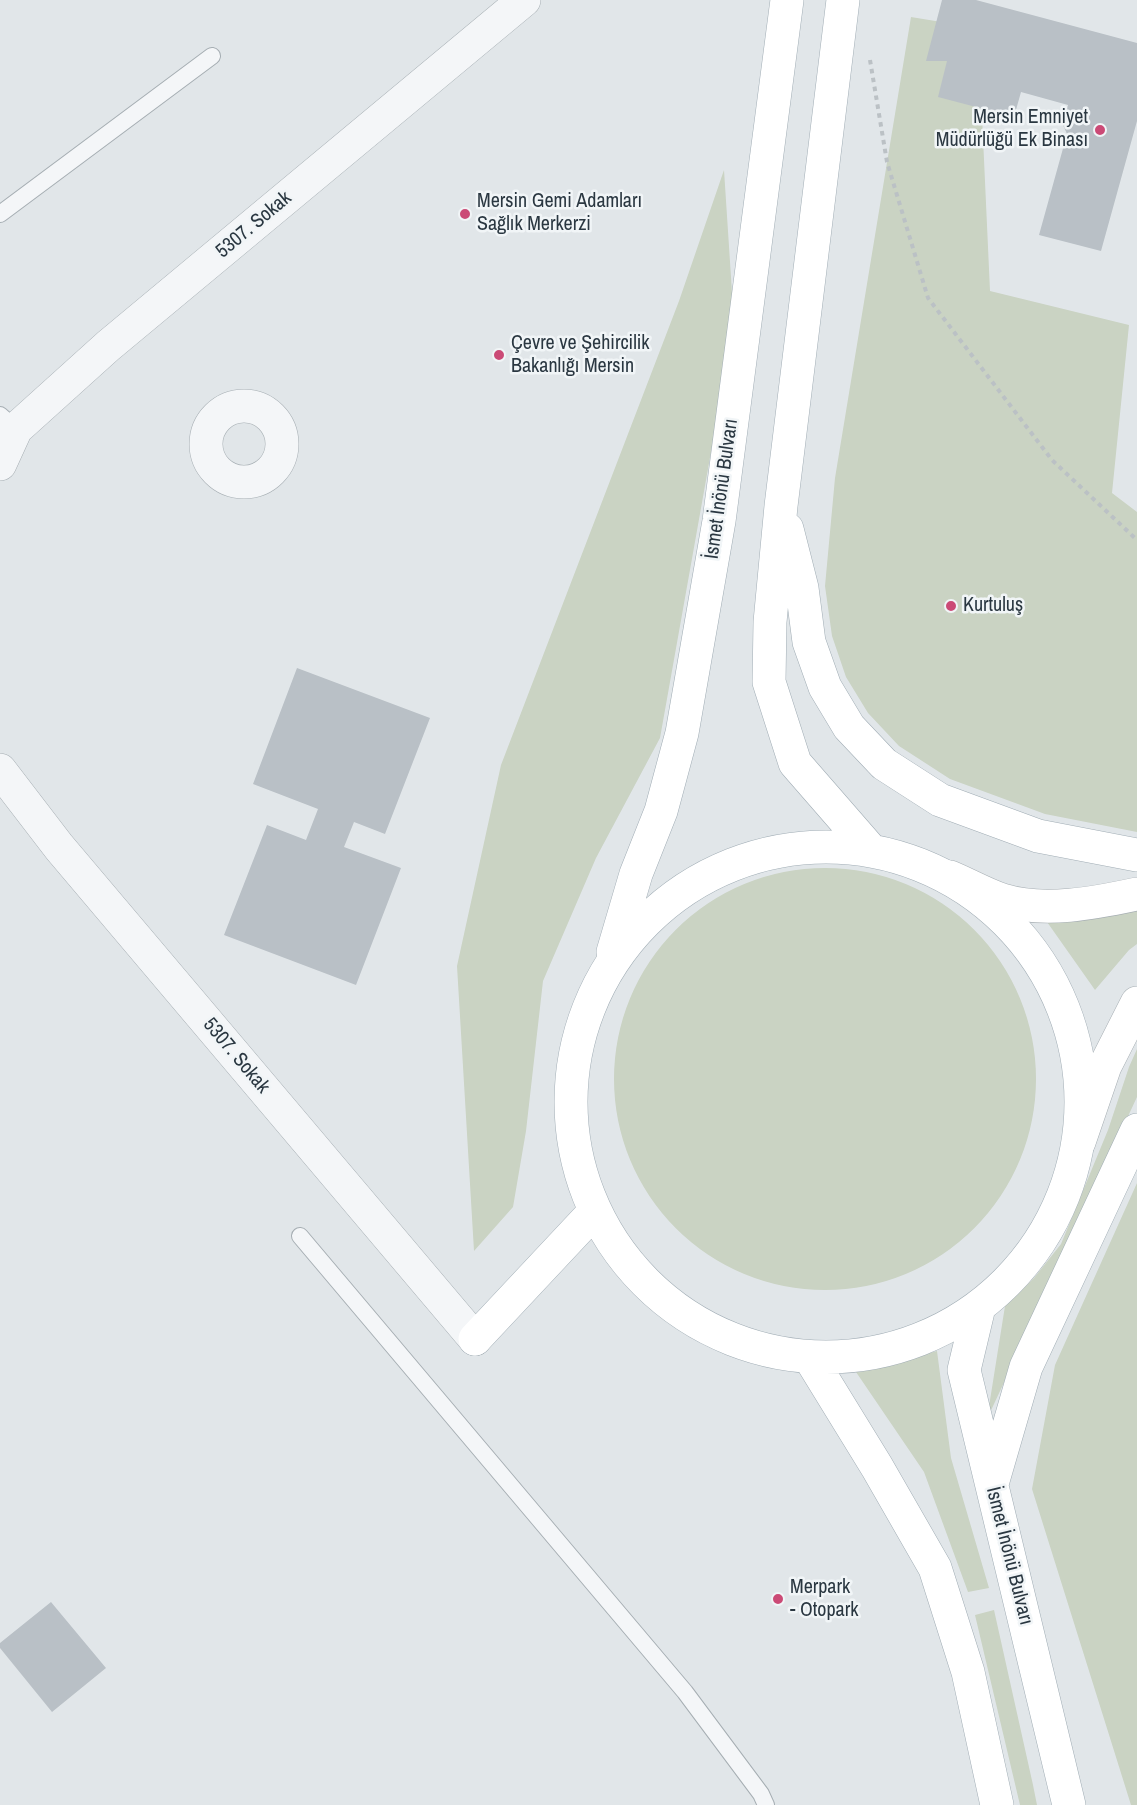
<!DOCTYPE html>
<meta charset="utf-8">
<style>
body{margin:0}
canvas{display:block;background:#e1e6e9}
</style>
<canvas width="1137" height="1805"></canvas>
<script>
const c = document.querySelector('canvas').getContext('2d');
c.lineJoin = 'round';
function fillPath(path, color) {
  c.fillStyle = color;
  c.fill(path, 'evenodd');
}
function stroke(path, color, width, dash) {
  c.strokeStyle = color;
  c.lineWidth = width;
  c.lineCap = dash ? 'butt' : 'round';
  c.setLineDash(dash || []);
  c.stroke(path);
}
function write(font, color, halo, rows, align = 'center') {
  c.font = font + ' "Archivo Narrow",sans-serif';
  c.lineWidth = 5;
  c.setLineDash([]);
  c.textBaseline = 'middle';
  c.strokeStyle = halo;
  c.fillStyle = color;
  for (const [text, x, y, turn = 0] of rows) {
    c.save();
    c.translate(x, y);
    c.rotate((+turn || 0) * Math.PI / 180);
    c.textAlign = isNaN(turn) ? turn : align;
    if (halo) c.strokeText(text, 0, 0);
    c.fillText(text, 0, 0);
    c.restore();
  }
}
fillPath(new Path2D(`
 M911,17L978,28L990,291L1129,325L1112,493L1137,512V832L1045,814L950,779L899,746L868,713L846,677L832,636L825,586L835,478Z
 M724,170L734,323L660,738L596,858L543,981L526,1131L513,1207L474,1251L457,966L501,765L679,301Z
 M614 1079a211 211 0 1 1 422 0a211 211 0 1 1-422 0Z
 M1137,897V944L1129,950L1095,990L1040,912Z
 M1137,1049V1097L987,1419L1005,1306L1034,1278L1061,1244L1108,1130L1129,1067Z
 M1137,1183V1805H1131L1032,1489L1055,1365Z
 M937,1351L951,1458L989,1588L968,1592L924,1472L856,1372Z
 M994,1610L1033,1785L1037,1805H1020L975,1615Z`), '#cad3c3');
fillPath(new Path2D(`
 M942,0H976L1137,43V121L1101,251L1039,235L1067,134L1063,125L1068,105L1021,92L1014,117L938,97L947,61H926Z
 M297,668L430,718L385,834L354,822L344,847L401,868L356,985L224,935L267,825L306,840L318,809L253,784Z
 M51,1602L106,1668L52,1712L0,1648V1643Z`), '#b9c0c6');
const service = new Path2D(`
 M0,214L212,56
 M0,415L16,429
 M300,1236L685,1692L761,1794L766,1805`);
const minor = new Path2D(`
 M0,464L16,429L108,346L524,0
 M0,770L59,847L475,1339`);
const tertiary = new Path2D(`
 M206 444a38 38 0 1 1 76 0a38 38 0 1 1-76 0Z`);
const secondary = new Path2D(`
 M950,877C967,884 984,894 1002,900C1044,913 1095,903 1137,894
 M1079,1142L1105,1066L1137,1003`);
const primary = new Path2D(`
 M843,0L781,506L770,622L769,682L795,763L869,848
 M787,529L802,588L809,642L825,687L849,727L884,764L940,800L1038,836L1137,855
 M571 1102a255 255 0 1 1 510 0a255 255 0 1 1-510 0Z
 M613,952L636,874L661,811L682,733L719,521L787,0
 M979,1307L964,1370L1069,1805
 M475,1339L594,1212
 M810,1358L877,1467L935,1568L968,1672L997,1805
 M992,1484L1026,1367L1137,1130`);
stroke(service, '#a6aeb3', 18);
stroke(minor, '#a6aeb3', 34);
stroke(tertiary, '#a6aeb3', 34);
stroke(secondary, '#a6aeb3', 34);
stroke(primary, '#a1adb5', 34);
stroke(new Path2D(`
 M870,60L887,162L928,298L1052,460L1137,540`), '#bbc1c5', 4, [4.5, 4.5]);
stroke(service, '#f4f6f8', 16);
stroke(minor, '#f4f6f8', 33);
stroke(tertiary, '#f4f6f8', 33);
stroke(secondary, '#fff', 33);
stroke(primary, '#fff', 33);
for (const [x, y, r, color] of [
 [1100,130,6,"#cb4a76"],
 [465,214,6,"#cb4a76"],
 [499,355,6,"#cb4a76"],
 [951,606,6,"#cb4a76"],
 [778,1599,6,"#cb4a76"]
]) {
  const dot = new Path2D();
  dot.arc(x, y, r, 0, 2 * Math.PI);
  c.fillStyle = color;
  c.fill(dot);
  stroke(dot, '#f1f5f7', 2);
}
write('20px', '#2a3741', '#f1f5f7', [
 ["Mersin Emniyet",1088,118,"right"],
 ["Müdürlüğü Ek Binası",1088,141,"right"],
 ["Mersin Gemi Adamları",477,202],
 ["Sağlık Merkerzi",477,225],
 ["Çevre ve Şehircilik",511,344],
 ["Bakanlığı Mersin",511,367],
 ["Kurtuluş",963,606],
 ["Merpark",790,1588],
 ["- Otopark",790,1611]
], 'left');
write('20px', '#2a3741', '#f1f5f7', [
 ["5307. Sokak",254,225,-40],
 ["İsmet İnönü Bulvarı",722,489,-82],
 ["5307. Sokak",236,1056,50],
 ["İsmet İnönü Bulvarı",1009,1556,76]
]);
</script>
